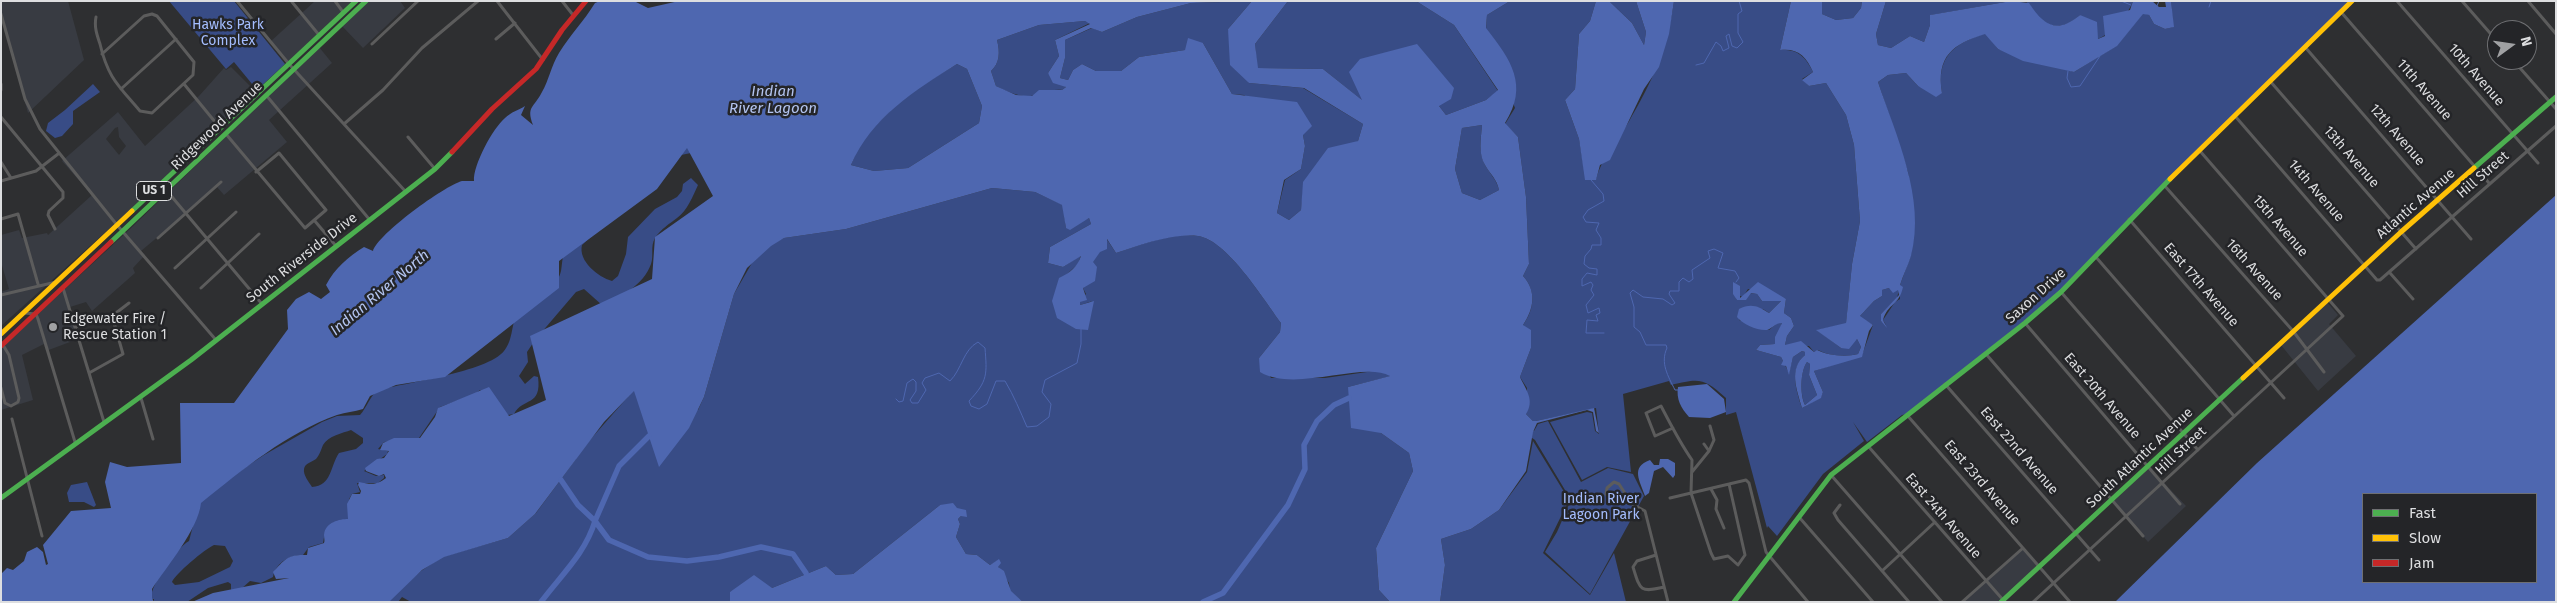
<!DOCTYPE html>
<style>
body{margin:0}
#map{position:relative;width:2557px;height:603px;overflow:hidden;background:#2e2f31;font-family:"Fira Sans",sans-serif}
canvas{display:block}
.frame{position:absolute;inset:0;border:2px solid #dddee0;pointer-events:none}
.legend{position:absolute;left:2362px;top:493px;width:175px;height:90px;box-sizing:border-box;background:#242528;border:1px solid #6e6f72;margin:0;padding:6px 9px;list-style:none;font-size:15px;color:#dddee0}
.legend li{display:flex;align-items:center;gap:10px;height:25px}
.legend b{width:25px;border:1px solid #6e6f72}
.north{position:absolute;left:2487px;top:20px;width:50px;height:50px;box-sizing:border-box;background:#242528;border:1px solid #6e6f72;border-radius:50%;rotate:76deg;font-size:14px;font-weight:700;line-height:20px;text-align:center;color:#dddee0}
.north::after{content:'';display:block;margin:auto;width:18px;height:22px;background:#a0a1a3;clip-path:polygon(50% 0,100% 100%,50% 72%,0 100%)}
</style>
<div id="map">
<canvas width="2557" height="603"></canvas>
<div class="frame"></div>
<ul class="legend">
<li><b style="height:6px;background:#4caf50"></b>Fast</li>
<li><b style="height:6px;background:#ffc107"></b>Slow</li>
<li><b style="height:6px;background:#c62828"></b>Jam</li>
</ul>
<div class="north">N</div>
</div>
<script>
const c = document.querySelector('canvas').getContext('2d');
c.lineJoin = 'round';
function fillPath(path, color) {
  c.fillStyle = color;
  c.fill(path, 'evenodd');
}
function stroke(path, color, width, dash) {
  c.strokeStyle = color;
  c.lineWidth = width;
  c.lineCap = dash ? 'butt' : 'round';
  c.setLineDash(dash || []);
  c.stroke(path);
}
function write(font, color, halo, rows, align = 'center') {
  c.font = font + ' "Fira Sans",sans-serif';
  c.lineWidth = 5;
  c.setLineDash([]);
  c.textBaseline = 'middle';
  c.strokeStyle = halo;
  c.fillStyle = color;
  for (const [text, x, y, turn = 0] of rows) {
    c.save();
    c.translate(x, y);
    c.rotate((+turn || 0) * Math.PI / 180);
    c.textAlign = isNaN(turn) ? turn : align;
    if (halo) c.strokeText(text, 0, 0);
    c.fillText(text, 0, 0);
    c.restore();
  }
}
fillPath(new Path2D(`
 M1,1H68L84,60L28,113L1,15Z
 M315,1H352L287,63L270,42Z
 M368,1H400L405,8L363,48L342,26Z
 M319,47L332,63L269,120L287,142L224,195L217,187L141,251L145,255L133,268L135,273L92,311L86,302L70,307L78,339L46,351L44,344L22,355L33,400L1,410V348L130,229Z
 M231,67L255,91L130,210L1,326V292L9,289L1,262V235L19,230L22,238L47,233L48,235L92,195L62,161L118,112L145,146L199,96L224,68L226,70ZM118,127L119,137L126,146L119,155L106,139L115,128Z
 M2327,302L2338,315L2329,324L2356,356L2318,391L2281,345Z
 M2149,467L2186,506L2148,542L2114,501Z
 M2023,548L2039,567L2001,602H1962Z`), '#383b42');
fillPath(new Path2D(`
 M169,1H234L285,64L257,90L234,62L226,69Z
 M1252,1L1228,29L1249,83L1303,88L1363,124L1358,141L1304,182L1301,210L1289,220L1277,213L1285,180L1301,169L1305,146L1303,135L1244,95L1232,94L1203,43L1185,50L1139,57L1121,71H1096L1082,64L1073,70L1068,80L1060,78L1065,58V40L1092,28L1102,32L1137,17L1191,3Z
 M1288,1H1416L1454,25L1498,91L1486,100L1446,115L1439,106L1363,101L1323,69L1257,68L1255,44Z
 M1510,1H1596L1590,21L1579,34L1575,89L1565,100L1579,139L1586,180L1596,179C1602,158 1616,142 1628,123C1653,80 1667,50 1674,1H1791L1780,50C1798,49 1805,56 1813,72L1802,79L1809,86L1826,83L1846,115L1854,145L1860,221L1852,264L1846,324L1817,330L1841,348L1857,339L1861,347L1858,354C1845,357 1829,356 1818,350L1814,352L1809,346L1785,345L1787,336L1794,326L1791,318L1784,313L1786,299L1748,289L1743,297L1735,294L1737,300L1750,293L1757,294L1762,301L1782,300L1769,313L1763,309H1739V320L1769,330L1777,323H1782L1775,344L1760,345L1756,350L1781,357L1789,373L1793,357L1802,351L1805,352V355C1789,369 1796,390 1802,408L1821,397L1823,392L1814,371L1862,355L1873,325L1859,317L1874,301L1882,296V290L1889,288L1899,290L1897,298L1881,314V321L1886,325L1883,320L1895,302L1900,299V285L1911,255L1914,216L1908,172L1878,82L1888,75L1906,73L1918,86L1942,93C1936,56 1954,44 1986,33L1998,49L2074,72L2116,46L2143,13L2149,15L2154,24L2165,29L2173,27L2171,1H2349L2061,292L1907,414L1902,415L1867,442L1853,422L1864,441L1823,474L1777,536L1768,526L1767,528L1736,412L1726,415V398C1704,378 1700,378 1671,385L1669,381L1623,394L1631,472L1607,467L1582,480L1550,422L1587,412L1592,413L1595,431L1599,434L1596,408L1536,421H1533L1526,414L1527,388L1520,377L1531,348L1523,325C1534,310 1537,291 1523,276L1529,264L1526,197L1518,137L1505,124L1515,108L1486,29L1487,15Z
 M1609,1H1636L1646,32L1644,45L1632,23Z
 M1822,1H1862L1861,8L1853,18L1836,20L1822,14Z
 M1886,1H2011L1931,15L1930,25L1924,42L1910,36L1891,48L1878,45L1876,34Z
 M2024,1H2133C2128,15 2112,33 2098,39L2080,15C2067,27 2052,31 2037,16C2032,11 2032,4 2024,1Z
 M1085,21L1090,23L1055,40L1059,56L1048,73L1066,87L1062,90C1048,89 1044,94 1031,96C1018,97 1008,92 996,86L991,71C1000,63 1000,52 997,40L1039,25Z
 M957,64L967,69L982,106L979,123L908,168L874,171L851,165L862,139L906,95Z
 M93,84L100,92L73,111V124L62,136L55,138L46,131L48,123L65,110Z
 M1482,125C1481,137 1478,153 1485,165C1490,174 1497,180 1499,190L1480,200L1462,193L1455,169L1462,128Z
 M683,130L691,153L681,155L582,245C578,261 598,277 612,281L618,276L626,254L628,237L655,209L677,197L682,191L683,184L691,178L698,185C693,196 687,211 677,218C669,224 661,229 655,238C650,247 654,255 651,264C643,286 621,296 602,305L584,289L576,292L535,340L527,352L528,362L519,376L525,384L534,376L538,377C542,407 523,397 514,414L508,415L480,390L475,394L440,407L419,438L384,442L378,449L388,451L387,454L364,471L376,476L384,475V478L378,483H357L360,492L352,494L349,499L348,519L325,532L323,543L309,547L303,555C290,555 276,562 273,577L261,583L250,581L241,589L231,590V584L228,582L208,588L187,602H154V599H151C150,585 177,547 189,541L199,503L231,477L264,455L322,422L337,416L360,415C367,407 370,396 378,390C405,383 487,372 504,351C514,339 511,321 518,313C530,298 557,291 561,271C562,265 562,259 564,252ZM351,430L363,438V443L356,449L339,453C330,466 332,486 312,487C309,482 303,475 304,469C305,463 312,462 316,459C320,454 321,450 323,445C328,436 343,433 351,430ZM214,545L225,546L233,561L230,567L199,582L175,585L172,582C175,574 205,549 214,545Z
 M992,188L1035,192L1063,205L1066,228L1089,218L1091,224L1050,247L1048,263L1063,267L1081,255L1078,264L1067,274L1057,318L1093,301L1080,305V301L1086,294L1083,288L1092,262L1106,238L1116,253C1141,245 1172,232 1198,236C1227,240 1264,300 1281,323L1280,332L1259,358L1271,378H1325L1381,370L1391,376L1348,387L1381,433L1409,453L1413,471L1376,548L1379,590L1390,602H1023L1010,591L1009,583L998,567L999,560L990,565L977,555L966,554L956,537L960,524L958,519L961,516L940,505L853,574L836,575L826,566L772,588L730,592V602H411L402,597L398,602H385L421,571L442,557L508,538L536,513L576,459L575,457L634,390L698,410L704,397L734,294L760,249L784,238L846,229Z
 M1807,362L1810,364L1809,375L1817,395L1805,405C1800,394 1800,372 1807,362Z
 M1548,421L1581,482L1608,468L1633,474L1644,496L1590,594L1545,552L1557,532L1571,500L1535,440L1519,429L1522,423L1534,431L1538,424Z
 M1533,441L1569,500L1543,553L1590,595L1614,553L1626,602H1440L1445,565L1441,539L1471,529L1499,510L1527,472Z
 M87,482L96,505L94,507L84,502H69L67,493L71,485Z`), '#384c86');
fillPath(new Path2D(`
 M600,1H634L648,8L679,1H1247L1191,3L1137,17L1102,32L1091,28L1065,40V58L1060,78L1068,80L1073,70L1082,64L1096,71H1121L1139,57L1185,50L1188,38L1203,43L1232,94L1297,102L1312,126L1303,135L1305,146L1301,169L1284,180L1277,213L1289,220L1301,210L1303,182L1328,148L1358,141L1363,124L1304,88L1249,83L1230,65L1228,29L1252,1H1288L1255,44L1258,68L1323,69L1362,100L1349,72L1360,59L1417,44L1454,88L1451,99L1439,106L1446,115L1486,100L1498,90L1454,25L1416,1H1510L1487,15L1486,28C1511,60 1529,85 1505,123L1518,137L1526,197L1529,264L1523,276C1537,291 1534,309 1523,325L1531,330V348L1520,377C1526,390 1535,400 1526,414L1533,421H1536L1594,408L1599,433L1596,431L1593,412L1587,410L1537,423L1533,432L1526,471L1499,510L1471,529L1441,539L1445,565L1440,602H1390L1379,590L1376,548L1413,471L1409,453L1381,433L1351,428L1348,387L1390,376C1363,361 1295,393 1260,372L1259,358L1280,332L1281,323C1264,300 1227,240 1198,236C1172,233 1141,245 1116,253L1107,239V249L1100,252L1093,262L1097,267L1095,281L1083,288L1087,300L1080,302V305L1094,301L1088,330L1076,329L1057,318L1052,301L1059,278C1070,273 1077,267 1081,256L1063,267L1048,263L1050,247L1091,224L1089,218L1070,230L1066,228L1062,205L1035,192L992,188L846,229L784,238L771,246L747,268L734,294L704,397L689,428L659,467L634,391L604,422L535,514L508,538L444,557L422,570L389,602H192L213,593L289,578L276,579L273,572C285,559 288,554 307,555L308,548L324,543C325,541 324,538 324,535C325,522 340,519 348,519L347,504L352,494H360L361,491L358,485L359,482C370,484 376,486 386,478L384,474L379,476L366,471L365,468L377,459L384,458L389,451L380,450L383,443L394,438H420L435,417L438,408L489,387L509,416L546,400L530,336L652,279L655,237L713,196L687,148L657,189L559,261V288L445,377L396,385L370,396L363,409C354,412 346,412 337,415C287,433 242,470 201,503C198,530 167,566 152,589V598L154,602H1L2,573L7,568L13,570L24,561L27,552L37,547L43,552L46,565L48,564L43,545L71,511L111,508L105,482L110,462L127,467L181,463L180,403H234L288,329L287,310L296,299L309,292L321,299L330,292L326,285C335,268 348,257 364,247L373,251C378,234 444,186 462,181C466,181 470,181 474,181C473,165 493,128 505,118C511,112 519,110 525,106L521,115L533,125C526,106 534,108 542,92C549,80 551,66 559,53C570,35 584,21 595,3ZM1085,21L1090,24L1055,40L1059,56L1048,73L1053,83L1066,87L1062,90H1039L1032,96L1016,95L996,86L991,71C1000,63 1000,52 997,40L1039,25ZM957,64L967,69L982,106L979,123L908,168L874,171L851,165C871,118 915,90 957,64ZM1482,125C1481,138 1478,154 1485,165C1490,174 1497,179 1499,190L1480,200L1462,193L1455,169L1462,128Z
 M1596,1H1609L1632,23L1644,45L1646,32L1636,1H1674L1669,34L1659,67L1644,89L1610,160L1600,165L1596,180H1585L1579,139L1565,100L1575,89L1579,34L1590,21Z
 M1791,1H1822V14L1836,20L1853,18L1861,8L1862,1H1886L1876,34L1878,45L1891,48L1910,36L1924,42L1930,25V15L2011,1L2029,3C2044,26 2057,34 2080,15L2097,22L2098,39L2105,36L2103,16L2130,10L2133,1H2152L2159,7H2166L2165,1H2171L2174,27L2165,29L2154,24L2149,15L2143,14L2117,46L2074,72L2023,61L1998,49L1985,34C1953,44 1936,56 1942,93L1936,97L1918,86L1906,73L1888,75L1878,82C1896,136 1926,198 1911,256C1908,266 1903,275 1900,285L1903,287C1899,306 1888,303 1883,320L1887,328L1881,321V314L1899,295L1898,290L1893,293L1889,288L1882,290V296L1874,301L1860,316L1873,325L1869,331L1862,357L1814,371L1823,392L1821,398L1802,408C1797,390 1788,369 1805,355V352L1802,351L1793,357L1789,375L1786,366L1781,365L1783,361L1781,357L1756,350L1760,345L1775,344V337L1782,323C1775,323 1773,328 1767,330C1758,331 1742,324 1737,317L1739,309C1751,303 1758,306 1769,313L1781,301H1762L1757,294L1751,293L1746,300H1737L1733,294V282L1740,286V298L1758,282L1786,299L1784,313L1791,318L1794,326L1787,336L1785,345L1801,341L1814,352L1817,350C1829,356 1846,357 1858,354L1861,347L1857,339L1849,349L1841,348L1816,330L1846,323L1852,264L1860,221L1854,145L1846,115L1826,83L1809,86L1802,80L1813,72C1806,56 1798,48 1780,50ZM1807,362L1810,364L1809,375L1817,395L1805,405C1800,395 1800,372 1807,362Z
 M2556,195V602H2115L2257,463ZM2363,494H2536V582H2363Z
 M1707,384L1724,399L1726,412L1710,418L1689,417C1681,408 1676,399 1678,387Z
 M1660,459H1668L1675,463V475L1673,478L1663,467L1654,471L1649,493L1645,496C1640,481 1630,467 1650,460L1654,465H1659Z
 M953,503L957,508L966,510L967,517L961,516L958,519L960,524L956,537L966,554L977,555L990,565L999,559L1001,563L998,567L1004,571L1011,591L1023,602H730V592L754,575L772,588L826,566L836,575L853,574L940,505Z`), '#4e67b0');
stroke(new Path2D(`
 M2121,1L2131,5
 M2157,6L2159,1
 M2209,7L2211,1
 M1696,65L1704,63L1716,42L1721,46L1723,51L1729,48L1726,36L1729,34L1732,46L1737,48L1743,42L1738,33V14L1742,11L1739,1
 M2068,71L2067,78L2071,87L2080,86L2100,56
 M1591,180L1603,194L1604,201L1588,210L1583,217L1586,222L1599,223L1596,230L1601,238V245H1592L1591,249L1585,256L1584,264L1589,268L1597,269V275L1587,273L1582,279V286L1591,282L1593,285L1591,290L1594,295L1586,305L1588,313L1599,308L1600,313L1596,315L1598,321L1587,320L1586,333H1604
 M1678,390H1675C1668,376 1660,363 1667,348L1666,345H1646L1640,332L1634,327V307L1630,293L1633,290L1643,297L1663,299L1672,305L1675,303L1669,294L1670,291H1679V282L1683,278L1689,282L1693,279L1692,270L1710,258L1708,251L1714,249L1723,253L1718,268L1735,271L1739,278L1736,282
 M896,399L899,402L903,401L907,383L913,379L916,382V391L910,400L912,403H918L926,390L922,383L925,378L939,373L950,381C962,369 963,350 978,342L985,348C987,374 988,381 969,401L971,406L979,409L987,404L996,381H1005C1014,396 1020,411 1027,427L1037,426L1049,417L1051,404L1042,392L1045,380L1077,363L1081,344V329`), '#4e67b0', 1);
stroke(new Path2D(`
 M649,436L619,466L595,521L609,540L648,557L687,561L719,557L761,547L793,554L806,573
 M541,602C561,575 585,554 595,521L578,505L561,480
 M1203,602L1223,593L1288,505L1305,469L1304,445L1317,421L1334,405L1349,398`), '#4e67b0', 5.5);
stroke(new Path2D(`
 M237,1L289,64L406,192
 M335,1L343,12
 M497,1L543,60
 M562,1L573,15
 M2397,1L2538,163
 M2462,1L2497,41
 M2528,1L2556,34
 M292,2L319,35
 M2341,12L2489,183
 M1,14L25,99L40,129L117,225L216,340
 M96,17C94,27 97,35 100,44C108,78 118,85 140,111L152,113L193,75L194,62L157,16L152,14L144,16L102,54
 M496,39L515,23
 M372,44L418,1
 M2305,47L2471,239
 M2513,60L2556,109
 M2270,81L2416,249
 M1,84V90
 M184,84L220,128
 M121,89L176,39
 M266,95L369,219
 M2235,116L2377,280H2380L2556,126
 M1,117L63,192V198L49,211L48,215L55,229
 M344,124L383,90L422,48L478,1
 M226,134L305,228L326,210L279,153L256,172
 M408,137L435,169
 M1,162L11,178
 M1,181L36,171L58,154
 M2164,185L2293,331L2324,372
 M167,191L262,304
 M1,219L18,214L38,284
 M2129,219L2284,398
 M314,220L336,246
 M158,238L221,182
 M2095,256L2234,416
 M175,268L236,212
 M2390,273L2413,299
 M63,288L104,422
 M201,288L259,234
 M2061,292L2198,450
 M1,295L56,282
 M24,313L36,314L38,319L75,442
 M2025,323L2180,504
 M75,327L112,316L129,303
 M1986,354L2143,536
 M89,373L123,354L112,316
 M1945,384L2099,560
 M1,388L5,403L11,406L18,402L19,398L9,355L3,345
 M141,398L153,439
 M1907,415L2070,602
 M12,419L42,536
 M1673,428L1655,436L1646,413L1661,406C1671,425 1680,443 1692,460L1691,493L1711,553L1714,559L1728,556L1738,565L1745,555L1729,484
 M1868,446L2004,601
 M1709,451L1714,440L1710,426
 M1692,472L1709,451L1704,444
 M1831,475L1942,602
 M1711,489L1717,500L1716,509L1724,528
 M1670,498L1746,480L1749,483L1766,552L1808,602
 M1628,500L1610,499L1606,494L1607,488L1614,482L1619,484L1632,504L1645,511L1668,602
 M1840,505L1834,513L1838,520L1909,602
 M1799,517L1873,602
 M1656,555L1637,561L1633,567C1640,590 1640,593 1664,587
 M1882,571L1935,522
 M1962,602L2023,548
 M2033,602L2343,316L2200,151`), '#5c5c5c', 3);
stroke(new Path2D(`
 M2474,168L2556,97
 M132,211L356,1
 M111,242L366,1
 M1,498L191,360L435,169L452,152
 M1734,602L1831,475L2025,323L2061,292L2170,179
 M2001,602L2243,378`), '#4caf50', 5);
stroke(new Path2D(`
 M2170,179L2352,1
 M1,334L132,211
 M2243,378L2401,232L2474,168`), '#ffc107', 5);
stroke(new Path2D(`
 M452,152L492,109L536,69L562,30L586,1
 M1,346L111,242`), '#c62828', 5);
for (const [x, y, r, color] of [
 [53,327,5,"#a0a1a3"]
]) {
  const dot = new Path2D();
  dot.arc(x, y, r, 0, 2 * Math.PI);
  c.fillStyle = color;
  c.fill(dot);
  stroke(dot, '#242528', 2);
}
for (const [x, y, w] of [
 [154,191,35]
]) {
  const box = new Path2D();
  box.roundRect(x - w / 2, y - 9.5, w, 19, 4);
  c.fillStyle = '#242528';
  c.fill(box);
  stroke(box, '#dddee0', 1);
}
write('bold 12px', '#dddee0', null, [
 ["US 1",154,191]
]);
write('14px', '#a4bdfe', '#242528', [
 ["Hawks Park",228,25],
 ["Complex",228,41],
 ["Indian River",1601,499],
 ["Lagoon Park",1601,515]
]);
write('14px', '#dddee0', '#242528', [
 ["10th Avenue",2476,75,49],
 ["11th Avenue",2424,90,49],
 ["Ridgewood Avenue",217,126,-44],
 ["12th Avenue",2397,135,49],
 ["13th Avenue",2351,157,49],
 ["Hill Street",2483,175,-41],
 ["14th Avenue",2316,191,49],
 ["Atlantic Avenue",2416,204,-41],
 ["15th Avenue",2280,226,49],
 ["South Riverside Drive",302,258,-38],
 ["16th Avenue",2254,270,48],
 ["East 17th Avenue",2201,285,49],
 ["Saxon Drive",2036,296,-42],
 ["East 20th Avenue",2102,396,49],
 ["East 22nd Avenue",2019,451,49],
 ["Hill Street",2181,451,-43],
 ["South Atlantic Avenue",2140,458,-43],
 ["East 23rd Avenue",1982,483,49],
 ["East 24th Avenue",1943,516,49]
]);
write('14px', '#dddee0', '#242528', [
 ["Edgewater Fire /",63,319],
 ["Rescue Station 1",63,335]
], 'left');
write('italic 15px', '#b3c4f0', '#242528', [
 ["Indian",773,92],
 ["River Lagoon",773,109],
 ["Indian River North",380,293,-40]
]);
</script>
